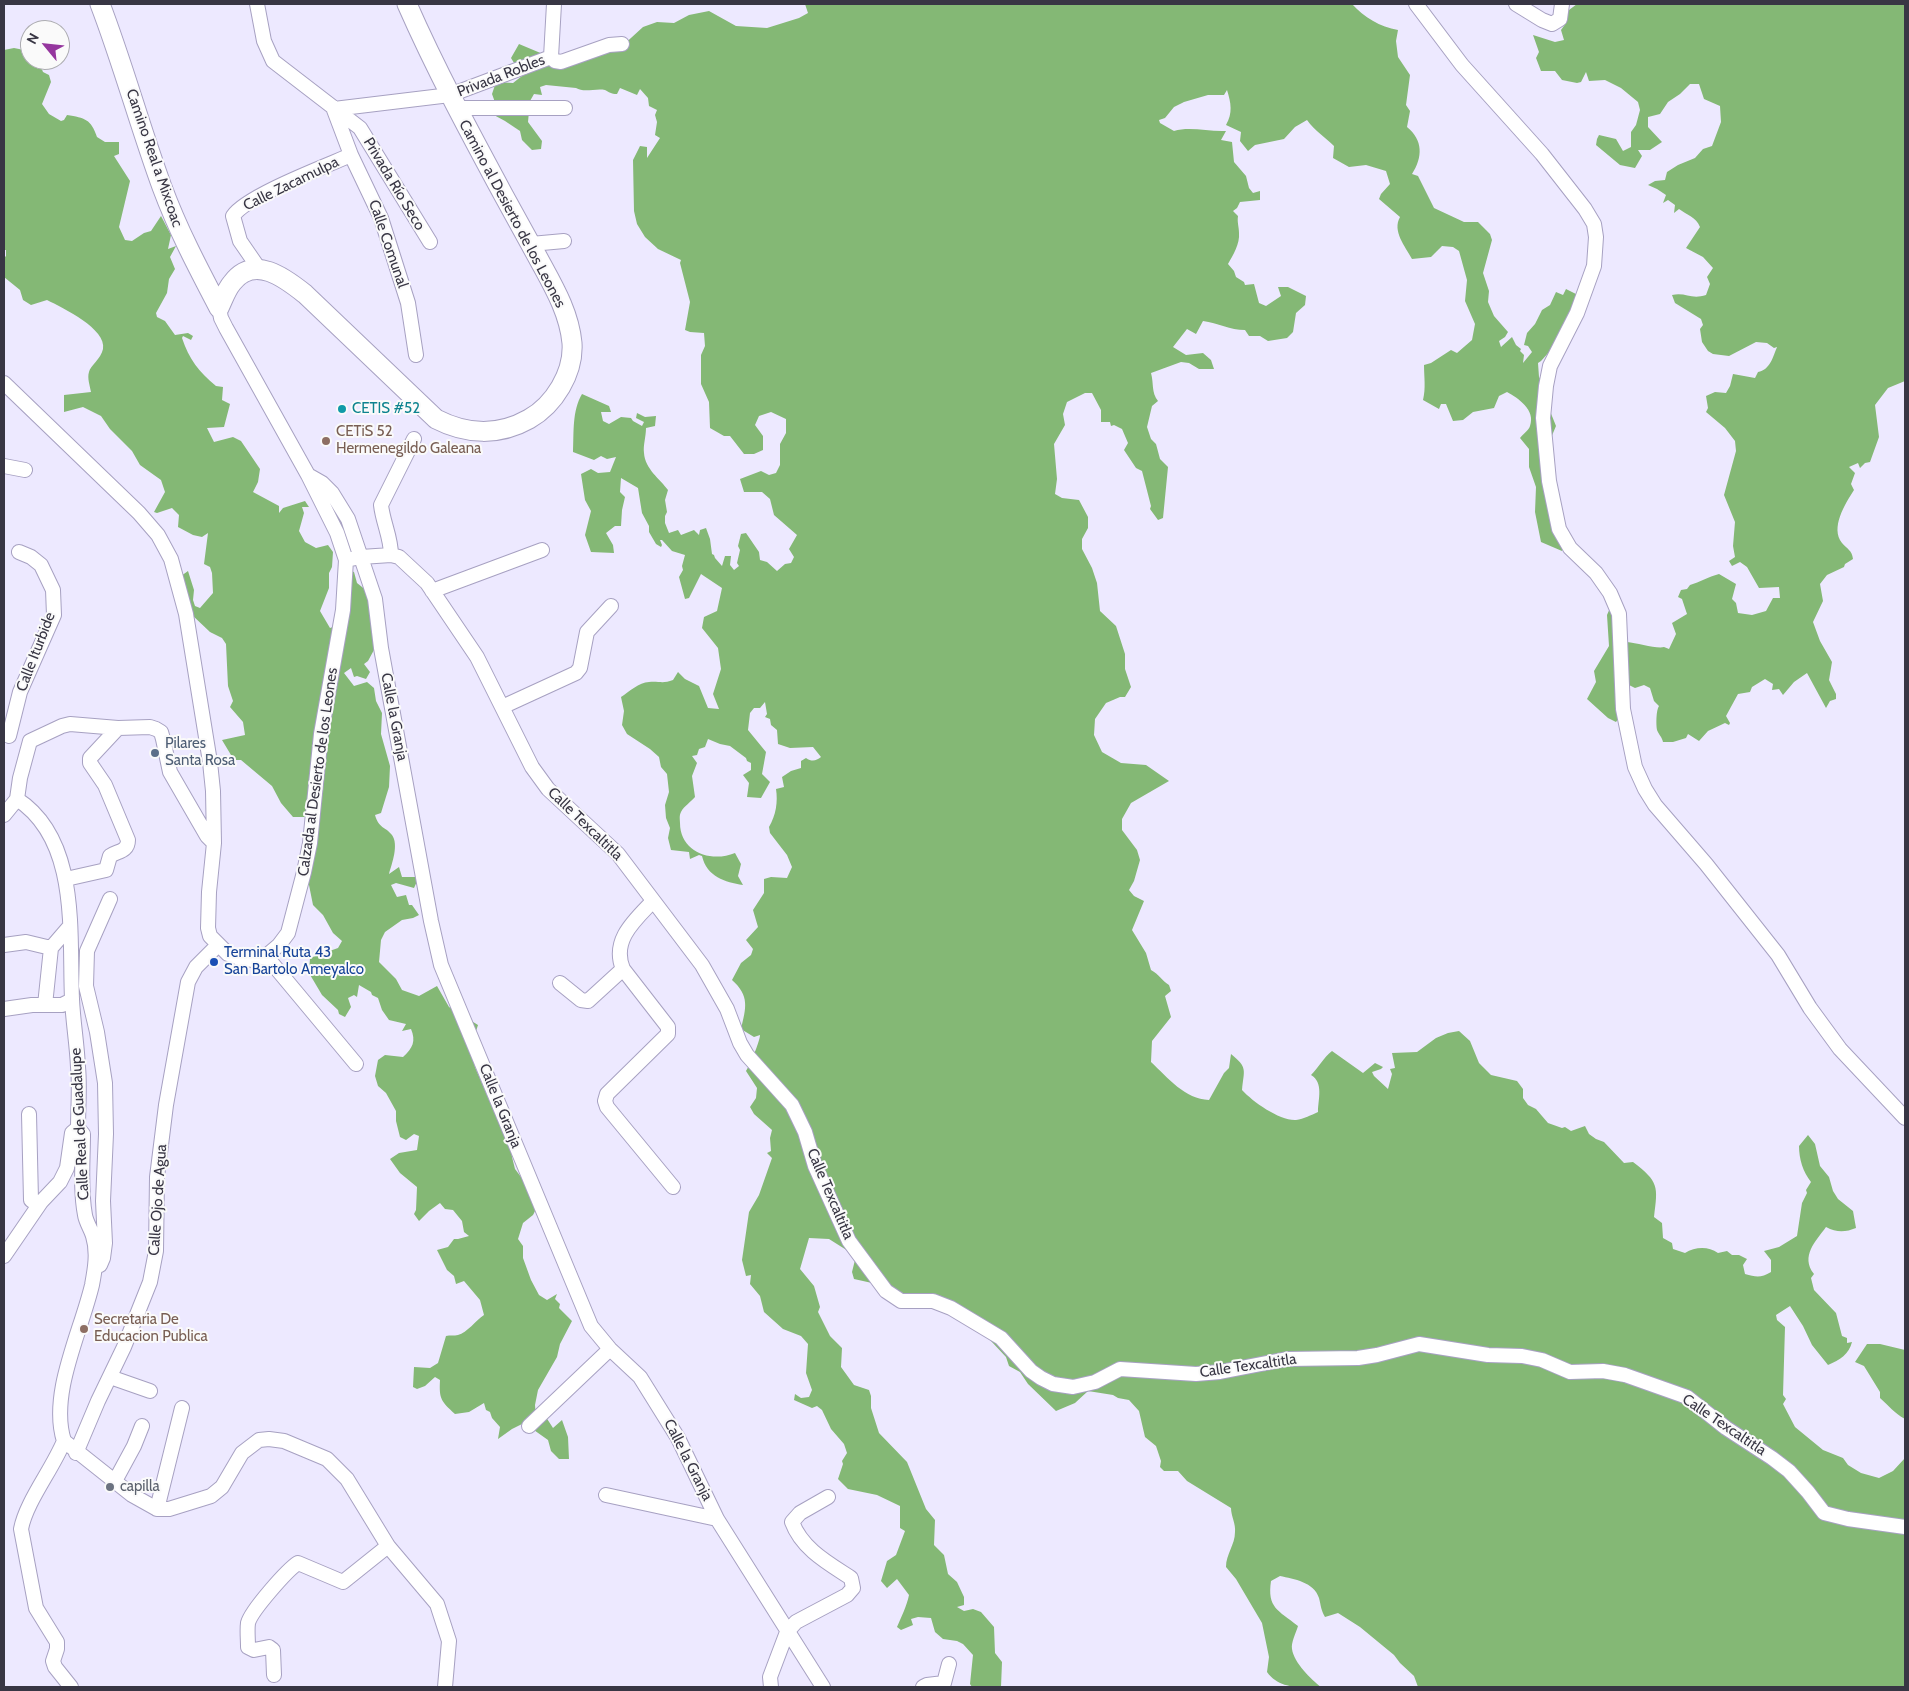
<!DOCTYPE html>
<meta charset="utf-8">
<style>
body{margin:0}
#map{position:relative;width:1909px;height:1691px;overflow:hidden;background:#ede9ff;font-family:Cabin,sans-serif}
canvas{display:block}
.frame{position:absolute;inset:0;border:5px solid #383644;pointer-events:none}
.north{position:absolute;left:20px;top:20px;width:50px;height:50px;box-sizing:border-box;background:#fafafa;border:1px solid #acacb1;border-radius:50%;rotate:298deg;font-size:14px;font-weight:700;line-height:20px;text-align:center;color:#383644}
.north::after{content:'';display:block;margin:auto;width:18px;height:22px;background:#95369e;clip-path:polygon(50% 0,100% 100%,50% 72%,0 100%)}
</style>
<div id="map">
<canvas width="1909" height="1691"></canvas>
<div class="frame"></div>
<div class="north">N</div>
</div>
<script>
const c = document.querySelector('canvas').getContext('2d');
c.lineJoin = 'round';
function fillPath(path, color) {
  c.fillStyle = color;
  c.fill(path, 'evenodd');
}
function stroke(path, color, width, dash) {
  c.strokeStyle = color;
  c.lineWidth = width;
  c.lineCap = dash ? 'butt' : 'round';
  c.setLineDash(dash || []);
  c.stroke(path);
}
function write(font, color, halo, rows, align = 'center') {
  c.font = font + ' Cabin,sans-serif';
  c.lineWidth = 4;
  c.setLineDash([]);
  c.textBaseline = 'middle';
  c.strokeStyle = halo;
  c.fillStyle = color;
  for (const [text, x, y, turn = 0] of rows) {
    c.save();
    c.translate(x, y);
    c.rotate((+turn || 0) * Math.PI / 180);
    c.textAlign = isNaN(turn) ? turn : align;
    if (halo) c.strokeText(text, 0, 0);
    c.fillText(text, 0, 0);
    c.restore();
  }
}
fillPath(new Path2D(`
 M805,4H1352C1364,17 1380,27 1398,30L1396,41L1398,57L1410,75L1406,105L1410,111L1407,127C1423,140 1423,157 1412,174L1418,176L1434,208L1464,222H1478L1490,234L1492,240L1483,273L1489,291L1488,302L1494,316L1508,332L1505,337L1499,341L1501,347L1512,337L1516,345L1521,349L1520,351L1524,355L1523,363L1532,352L1528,346L1524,345L1527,333L1535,324L1542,310L1550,305L1556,292L1563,295L1566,289L1578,295L1565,343L1550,351L1541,361L1538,363L1539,377L1544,386L1548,406L1556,426L1545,452L1565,534L1562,551L1541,542L1535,512L1536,487L1529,467V449L1520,438C1523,434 1529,430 1530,426C1536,410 1518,398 1507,392L1499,396L1494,408L1473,412L1463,420L1453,421L1446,404H1441L1439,409L1423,400C1426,388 1424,377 1424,365L1431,363L1451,350L1457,353L1472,340L1475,324L1465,301L1467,280L1459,251L1453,247L1442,246L1431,257L1412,259C1405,246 1392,231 1400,217L1379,199L1381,194L1390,184L1386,171L1366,165L1349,167L1333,158L1334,146C1325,137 1315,131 1307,120L1295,127L1284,139L1255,145L1248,151L1240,141L1241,132L1226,125C1233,113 1231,103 1227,90L1224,95H1208L1184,102L1174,107L1165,118L1159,120L1160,123L1174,131C1190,126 1209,132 1226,131L1221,140L1232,142L1234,162L1246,176L1249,188L1253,193L1260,191V200L1240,202L1237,208L1233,211L1238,216C1237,223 1239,226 1239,233C1240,244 1233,255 1228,264L1234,271L1236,277L1244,282L1245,285L1254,284L1259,303L1266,306L1281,296L1278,287H1288L1306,296L1305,305L1296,313L1293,332L1287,338L1268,341L1260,336H1249L1245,330C1230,330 1218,323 1203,321L1196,334L1187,329L1173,347L1186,355L1203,353L1211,360L1214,369H1199L1189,363L1181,362L1151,373C1154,384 1151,392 1158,401L1152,406L1147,427L1151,439L1156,444L1160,459L1168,467L1163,518L1158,520L1150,509L1151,506L1142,471L1136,468L1124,450L1128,443L1122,429L1114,425L1111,426L1110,422H1101V410L1092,393H1085L1067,402L1063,414L1065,425L1054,444L1057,479L1055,494L1062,498L1079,500L1088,517V528L1082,539V549L1092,568L1097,583L1100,611L1116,626L1125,654V669L1131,687L1125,697H1120L1106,703L1095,719L1094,735L1102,752L1121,763L1146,765L1169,781L1131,803L1122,819V830L1137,850L1140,860L1134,881L1129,890L1134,896L1144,901L1132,930L1146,953L1151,970C1159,974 1162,981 1169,985L1171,991L1165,996L1171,1017L1152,1041L1151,1062C1168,1078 1185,1099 1209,1100L1224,1073L1229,1068L1231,1054C1248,1068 1244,1069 1242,1090C1253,1102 1280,1121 1296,1120C1304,1119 1311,1115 1318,1112C1318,1099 1324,1083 1311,1075C1318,1068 1324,1057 1332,1051L1363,1073L1375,1063L1383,1067L1381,1069L1372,1072L1374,1076L1388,1089L1392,1074L1390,1069L1395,1068L1392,1053L1417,1052L1436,1038L1448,1033L1459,1031L1470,1041L1479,1063L1491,1075L1517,1081L1523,1089V1098L1528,1105L1536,1109L1548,1123L1562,1128L1565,1127L1571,1131L1585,1126L1589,1134L1596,1139L1604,1142L1624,1163L1633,1162C1659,1182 1658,1186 1654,1217L1662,1223L1663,1238L1672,1243L1673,1249L1685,1253C1695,1247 1708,1246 1718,1253L1727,1251L1732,1255H1739L1747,1259L1743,1265L1745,1274C1756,1277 1761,1278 1771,1272V1260L1764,1251L1779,1247L1797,1236L1802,1203L1807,1193L1806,1190L1811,1182C1803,1172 1799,1159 1799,1146L1808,1135L1815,1144L1820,1166L1829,1177L1833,1191L1838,1199L1853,1211L1856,1228C1846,1232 1837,1233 1826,1227C1816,1241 1800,1256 1814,1274L1811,1278L1814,1290L1836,1313L1842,1336L1847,1338V1343L1852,1342C1849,1354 1840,1360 1828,1365L1812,1345L1803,1326L1790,1306L1776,1315L1777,1320L1785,1327L1783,1395L1786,1399L1783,1404L1795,1427L1823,1450L1843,1458L1848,1465L1861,1473L1879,1478L1893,1471L1905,1458V1687H1418L1414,1676L1400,1663L1394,1655L1360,1627L1338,1613L1325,1617C1321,1610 1321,1606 1319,1598C1314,1582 1294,1579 1280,1576L1271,1581C1267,1608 1278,1610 1298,1626C1296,1633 1291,1642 1292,1649C1294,1663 1311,1679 1321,1687C1301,1687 1280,1690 1267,1672L1269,1657L1262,1623L1236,1579L1226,1567C1226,1554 1235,1545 1235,1532C1236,1524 1231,1516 1231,1508L1187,1481L1178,1471H1164L1160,1467L1161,1461L1156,1446L1145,1437L1139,1411L1129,1400L1118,1398L1113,1395L1088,1391L1075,1403L1056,1411L1028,1384L1020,1372L1009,1366L1006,1357L991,1341L985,1328L895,1295L872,1283L854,1279L852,1272L856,1256L829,1239L809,1238L800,1269L814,1286L820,1307L818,1312L830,1336L842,1348L841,1367L854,1385L869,1390L871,1396V1408L879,1433L907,1462L926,1509L935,1520L934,1545L944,1555L948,1574L957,1582L964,1597V1605L957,1607L964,1611L973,1609L981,1612L994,1627L995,1653L1002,1662L1001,1687H972L970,1684L973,1655L963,1644L957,1641L943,1639L935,1632L931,1618L918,1617L911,1619L913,1625L901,1630L897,1627C901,1618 907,1605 909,1595L897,1579L887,1588L881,1581L887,1561L896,1555L905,1531L900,1528V1506L877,1495L848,1489L838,1479L843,1464L842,1461L847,1453L844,1444L831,1429L822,1410L817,1406L812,1408L794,1400L795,1394L801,1398L809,1397L812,1390L806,1373L808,1344L801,1336L783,1329L764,1312L760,1296L750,1284L751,1275L746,1276L742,1260L749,1212L759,1195L772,1158L767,1153L771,1151L770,1138L772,1130L754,1114L750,1107L756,1098L757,1088L746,1071C750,1065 760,1041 760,1035L754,1037L741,1029C746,1008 750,996 732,980L741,963L751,955L753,949L746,940L758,927L753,910L764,893V879L771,877L787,878L792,867L787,855L770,833L769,827C776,815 778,802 776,789L784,787L782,777L791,771L801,768V761L806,758C812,762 816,761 821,757L813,747L790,748L778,744L777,730L771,725L770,719L765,717L767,714L765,702L760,708H754L750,713L748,730L766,752L762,774L770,782L761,798L747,797L749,783L743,775L751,770V763L747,761L746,758L730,746L720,744L708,739L705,747L699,749L697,755L692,756L697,763L692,776L695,797C691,802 684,806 681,812C679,816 680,819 680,823C680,852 711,863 735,853L741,864L738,876L743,885C725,882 707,877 702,856L699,855L690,859L689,852L671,850L668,838L670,828L666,818L665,805L669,792L667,774L661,767L659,757L650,749L627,734L622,725L624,711L621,697C629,692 639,682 649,682C659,681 663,684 673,680L678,672L685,679L699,686L708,708L719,709L713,694L721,669L718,648L702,628L704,617L717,611L722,588L701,574L689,598L685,599L679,577L683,570L682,566L685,555L672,551L662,540H660L662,545L661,547L656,544L649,532V526L642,513L638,488L621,478L620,492L625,497L622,510L621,526H615L606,533L613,545L614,553L591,552L585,535L591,511L585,500L581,474L591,469L598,473L610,472L616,457L607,459L601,456L594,460L573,452C574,432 572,411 582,394L609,406L611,412H601L603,421L609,424L621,417L631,418L633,421L642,426L644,422L636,418L637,413L645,417L656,416L655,426L646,428C646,437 643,445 644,453C645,469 660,479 668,490L665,500L667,512L665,516V523L669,533L678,530L681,535L694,530L699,535L700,530L706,528L710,539L712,554L714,555L715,558L722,566L725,556H731L730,565L734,570L739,566L737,563L740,550L738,546L741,534L746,533L759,552L760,560L767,562L777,571L785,564L791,563L794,557L789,549L797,535L774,515L770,499L762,492H744L740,479L761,471L769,475L776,473L780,465V444L786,433V419L771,412L759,416L755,425L763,436V450L754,454H744L730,436H724L710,428L709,402L701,384V355L705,346L704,333L690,332L685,330L690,302L680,263L681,260L658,249L645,237L637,224L634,211L633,160L640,146L647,147V158L660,138L655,135L657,122L655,115L657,110L649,106L648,98L640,89L637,95L620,88L617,94C611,94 609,92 605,90C596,88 584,93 576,88L546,85L540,87L542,95L534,94L530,101L528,122L542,141L541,149L532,150L522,140L520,131L505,121L492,114L496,105L492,94L496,82L513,83L522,76L511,58L519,44L562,62L620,48L643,27L657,22L674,23L689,15L709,11L736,26L767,28L799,18L808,13Z
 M1577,4H1905V381L1888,388L1875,405L1879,437L1870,462L1865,463L1860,468L1858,463L1849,467L1855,473L1851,484L1854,490C1845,504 1830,528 1842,543C1847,549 1852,550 1853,559L1845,564L1844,567L1827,575L1820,584L1823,601L1813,622L1820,641L1832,662L1829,680L1836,694V699L1830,701L1826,708L1807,673L1794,682L1783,695L1779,689L1772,690L1773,684L1765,679L1752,687L1750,692L1738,694L1726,716L1730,723L1729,725L1725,723L1708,731L1699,741L1688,734L1686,738L1673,742H1663C1662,737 1659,735 1657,730C1656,725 1656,710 1659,706L1654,701L1650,688L1644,685L1635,688L1625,683L1619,718L1616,722L1608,718L1587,699L1596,682L1594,671L1609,646L1607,615L1614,599L1626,614L1627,642C1637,643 1657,649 1664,647L1669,649L1676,634L1672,623L1687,614L1682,599L1678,597L1681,590L1687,589L1690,585C1700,582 1708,577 1719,574L1736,584L1732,599L1736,603L1738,613L1752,615L1766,611L1773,598H1780L1779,587L1759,588L1747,567L1740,562L1732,566L1729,561L1735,557L1733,546L1735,522L1724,495L1736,451L1735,441L1725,428L1706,412L1708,408L1706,396L1715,392L1726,393L1730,386L1733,374L1755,378L1758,372C1770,370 1773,357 1777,347L1774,348L1767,343L1756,342L1729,356L1713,354L1708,351L1702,342L1700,329L1703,325L1701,319L1675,303L1672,295C1686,292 1691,300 1706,295L1710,284L1707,277L1713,268L1703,257L1686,248L1700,227C1696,217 1687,215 1679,209L1674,213L1675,205L1668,200L1663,203L1666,195L1657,189L1648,185L1655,181L1665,180L1667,172L1678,165L1695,158L1703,149L1712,146L1721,122L1720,106L1704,99L1699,84H1690L1680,94L1668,102L1660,114L1648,117V127L1662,142L1650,150H1638L1642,156L1635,168L1620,165L1596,145L1597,139L1599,135L1616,139L1623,151L1631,147V132L1636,125L1640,110L1638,102L1621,88L1605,80L1589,81L1586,72L1581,82L1577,83L1562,80L1555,71H1541L1536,58L1539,52L1533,35L1555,42L1564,40L1561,30L1566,23L1565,13Z
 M14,48L24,50L30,48V60C39,60 40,64 43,72L49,75L51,82L42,104L49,114L61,121L64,120L67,115C85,118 91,119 97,137L105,142H119V154L114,156L130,181L119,227L125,240L132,241L144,233L151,231L161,216L171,235L168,249L176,246L170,257L175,269L169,279L167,293L156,313L157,317L165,321L175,335L188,333L193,336L191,340L183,336L182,338C189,359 199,372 216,386L223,387L222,400L230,404L224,427L207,428L214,442L233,437L241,441L260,469L258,482L253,492L279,506V513L283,508L305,501L309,507H302L304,513L299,531L305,542L316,548L328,545L333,552L332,567L329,573V588L320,611L330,628L347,622L351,597L342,568L354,572L357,583L367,591L381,637L368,661L364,664L370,672L366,679L357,676L354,677L351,668L344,673L354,686L367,682L374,688L376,701L382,713L381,734L390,766L389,787L381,813L375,815C379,829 385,826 392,835C399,845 392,863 389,874L399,867L402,877H419L414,888L396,883L391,885L397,897L406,895L409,905H412L419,915L413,918L402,920L385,932L381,940L379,962L396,979L402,990L419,996L437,986L449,1007L478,1025L471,1047L475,1067L501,1128L510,1140L512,1157L515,1169L521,1177L536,1209L533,1215L523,1223L518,1239L523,1246V1258L531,1280L539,1295L547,1300L557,1294L555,1299L560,1304L559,1308L572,1321L560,1344L557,1357L538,1390L535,1405L536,1418L544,1414L553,1428L562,1420L568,1437L569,1459H559L551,1451L548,1440L524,1423L512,1429L498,1439L500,1427L492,1418L490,1412L486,1410L484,1403L469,1412L455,1414C441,1401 439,1399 440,1380L435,1377L425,1386L417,1389L413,1387L414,1367L430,1368L438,1363L446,1336C450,1335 454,1336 458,1335C467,1333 476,1320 484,1315L480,1300L464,1281L456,1284L454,1276L447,1270L437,1250L448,1247L454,1239H458L469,1236L464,1232L462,1221L453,1210L445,1209L440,1203L429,1211L419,1221L414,1214L416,1210L417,1187L400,1173L390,1159L399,1153L417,1150L419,1136L414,1134L406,1140L400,1137L396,1121V1111L386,1093L378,1086L375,1076L378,1060L385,1055L403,1057C413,1048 416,1041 411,1029L402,1031L406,1024L389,1020L382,1010L378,998L372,995L371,992L359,985L357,997L354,995L348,998L351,1007L345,1017L339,1014L338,1010L322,995L309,973L310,958L338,948L342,941L333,933L323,915L313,905L305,865L316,827L306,817H293L281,803L272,786L241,760H234L222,740L245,735L243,722L230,707L233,701L228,686L226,644L222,638L210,632L191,614L181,576L188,571L194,590L193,600L195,606L200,608L213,593L212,573L210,567L204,564L208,533L202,537L193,535L178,527L179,515L172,508L157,513L154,512L165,492L161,480L140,465L132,451L110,429L101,416L83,407L64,412V395L91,392C90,386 87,378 89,372C90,366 101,359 103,349C107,329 63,308 47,300L31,305L23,300L20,290L4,277V258L6,256V250H4V50Z
 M1867,1344H1880L1905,1350V1419C1894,1413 1889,1406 1880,1398V1392L1864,1366L1855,1362Z`), '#84b875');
const minor = new Path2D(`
 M257,4L264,41L273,61L360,128L430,242
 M554,4L551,57L555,61L561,62L609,45L622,44
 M1416,4L1462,65L1542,154L1585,209L1594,224L1596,237L1594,266L1577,313L1550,366L1546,386L1543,418L1549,481L1559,529L1570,548L1596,573L1610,593L1619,614L1623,709L1635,767L1645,789L1655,805L1706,864L1778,955L1810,1008L1840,1049L1905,1118
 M1516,4L1542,20L1552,24L1560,19L1562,4
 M457,108H565
 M334,109L450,95L551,57
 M334,110L351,155L381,218L408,303L416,355
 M531,244L564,241
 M260,270L240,241L233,216C246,196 326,166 351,155
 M4,383L139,513L158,535L171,559L186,614L210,762L213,791L214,843L209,892L208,928L210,936L228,954L239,958L253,960L266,956L279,945L288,933L304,872L310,843L321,734L343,610L346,560L337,533L308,475L226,328L221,318L219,308
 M4,466L25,470
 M308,475L322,483L332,493L348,519L375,599L381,648L431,921L441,965L591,1326L610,1349L640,1377L678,1438L717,1519L823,1687
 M391,555C391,537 383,523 381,505L414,439
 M346,560L361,557L391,555L399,557L427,583L477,657L532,767L548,789L618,854L702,965L727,1009L740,1043L747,1055L792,1105L805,1132L815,1166L849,1241L886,1291L901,1301H933L951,1308L1001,1338L1031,1371L1041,1378L1053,1384L1073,1387L1095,1382L1120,1369L1196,1374L1220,1372L1287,1359L1358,1358L1377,1355L1419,1344L1488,1355L1522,1356L1542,1360L1570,1372L1603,1371L1625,1375L1687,1397L1726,1428L1772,1458L1789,1471L1808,1492L1824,1513L1848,1519L1905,1527
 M432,591L542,550
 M502,707L576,673L580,668L587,632L611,606
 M9,736L20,692L54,615L53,590L41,565L31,557L19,552
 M30,741L62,726L70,724L118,728L150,727L156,729L161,732L163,739L170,772L207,836L214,843
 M17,799C80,840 69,934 72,999C73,1022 77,1044 78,1067C80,1087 78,1108 78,1128L83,1134C83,1160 80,1189 85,1215C86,1222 91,1229 93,1236C98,1252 95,1269 92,1285C81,1332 49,1394 64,1441L132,1495L157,1509H169L211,1496L222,1487L242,1453L259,1440L269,1439L284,1441L327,1459L347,1479L388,1546L437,1604L449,1641L445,1687
 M4,815L17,799L20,778L30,741
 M66,879L106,870L110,856C117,851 128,852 128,840L105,785L90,763V758L118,728
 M653,901C635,920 611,940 623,969L668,1027V1034L607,1094L605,1101L607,1107L673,1187
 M4,945L26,942L51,948
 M266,956L356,1064
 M560,983L581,1000L588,1001L623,969
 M45,1005L51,948L70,926
 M4,1009L32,1005H62L72,1000
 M29,1114L31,1200L35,1203L41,1202
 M4,1256L41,1202L60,1182L67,1168L72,1133L78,1128
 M100,1265L103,1258L105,1243L103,1201L106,1134L105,1083L97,1032L86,986L87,951L110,899
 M110,1377L150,1391
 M529,1426L610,1349
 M64,1441C52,1470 26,1502 21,1529L36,1608L57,1642V1649L53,1661L55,1667L71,1687
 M76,1453L98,1401L124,1347L150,1282L156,1251L157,1177L166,1105L188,982L196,967L218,945
 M115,1481L134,1446L142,1426
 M606,1495L717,1519
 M157,1509L182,1408
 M274,1675L273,1650L269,1647L254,1650L248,1647C248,1639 247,1630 248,1623C251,1611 287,1570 298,1563L343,1582L388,1546
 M771,1687L770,1677L787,1632L796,1622L847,1595L853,1588L851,1578C828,1563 802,1549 792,1522L800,1513L828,1497
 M923,1687L927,1685L944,1683L949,1664`);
const major = new Path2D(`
 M100,4C123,64 140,127 162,187C178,230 198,268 219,308
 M219,308C223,300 226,290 232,283C254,254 285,278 305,294L436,419C467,435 499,436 529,419C554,405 574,373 572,343C569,311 552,284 537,256C526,236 515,216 504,196C470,133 436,70 407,4`);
stroke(minor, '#a7a1c2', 16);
stroke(major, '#a7a1c2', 21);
stroke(minor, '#fff', 14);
stroke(major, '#fff', 19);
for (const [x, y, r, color] of [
 [342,409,5,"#0f9aa8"],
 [326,441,5,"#8d6e63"],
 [155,753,5,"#5c6f8a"],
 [214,962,5,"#1a4fb4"],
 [84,1329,5,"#8d6e63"],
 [110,1487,5,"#6b7280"]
]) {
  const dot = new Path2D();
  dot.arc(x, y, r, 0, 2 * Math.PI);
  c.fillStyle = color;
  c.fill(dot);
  stroke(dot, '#fafafa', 2);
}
write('15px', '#383644', '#fafafa', [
 ["Privada Robles",501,76,-21],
 ["Camino Real a Mixcoac",154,158,71],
 ["Calle Zacamulpa",291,184,-26],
 ["Privada Río Seco",394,184,59],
 ["Camino al Desierto de los Leones",512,214,62],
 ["Calle Comunal",388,244,71],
 ["Calle Iturbide",36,652,-69],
 ["Calle la Granja",394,717,79],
 ["Calzada al Desierto de los Leones",318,772,-82],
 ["Calle Texcaltitla",585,824,44],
 ["Calle la Granja",500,1106,68],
 ["Calle Real de Guadalupe",80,1124,-93],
 ["Calle Texcaltitla",830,1194,67],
 ["Calle Ojo de Agua",158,1200,-86],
 ["Calle Texcaltitla",1248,1366,-8],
 ["Calle Texcaltitla",1724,1425,34],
 ["Calle la Granja",688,1460,63]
]);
write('15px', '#0d838f', '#fafafa', [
 ["CETIS #52",352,409]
], 'left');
write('15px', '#785e54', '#fafafa', [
 ["CETiS 52",336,432],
 ["Hermenegildo Galeana",336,449],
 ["Secretaria De",94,1320],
 ["Educacion Publica",94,1337]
], 'left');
write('15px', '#4e5e75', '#fafafa', [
 ["Pilares",165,744],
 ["Santa Rosa",165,761]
], 'left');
write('15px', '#164399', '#fafafa', [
 ["Terminal Ruta 43",224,953],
 ["San Bartolo Ameyalco",224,970]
], 'left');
write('15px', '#5b616d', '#fafafa', [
 ["capilla",120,1487]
], 'left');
</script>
